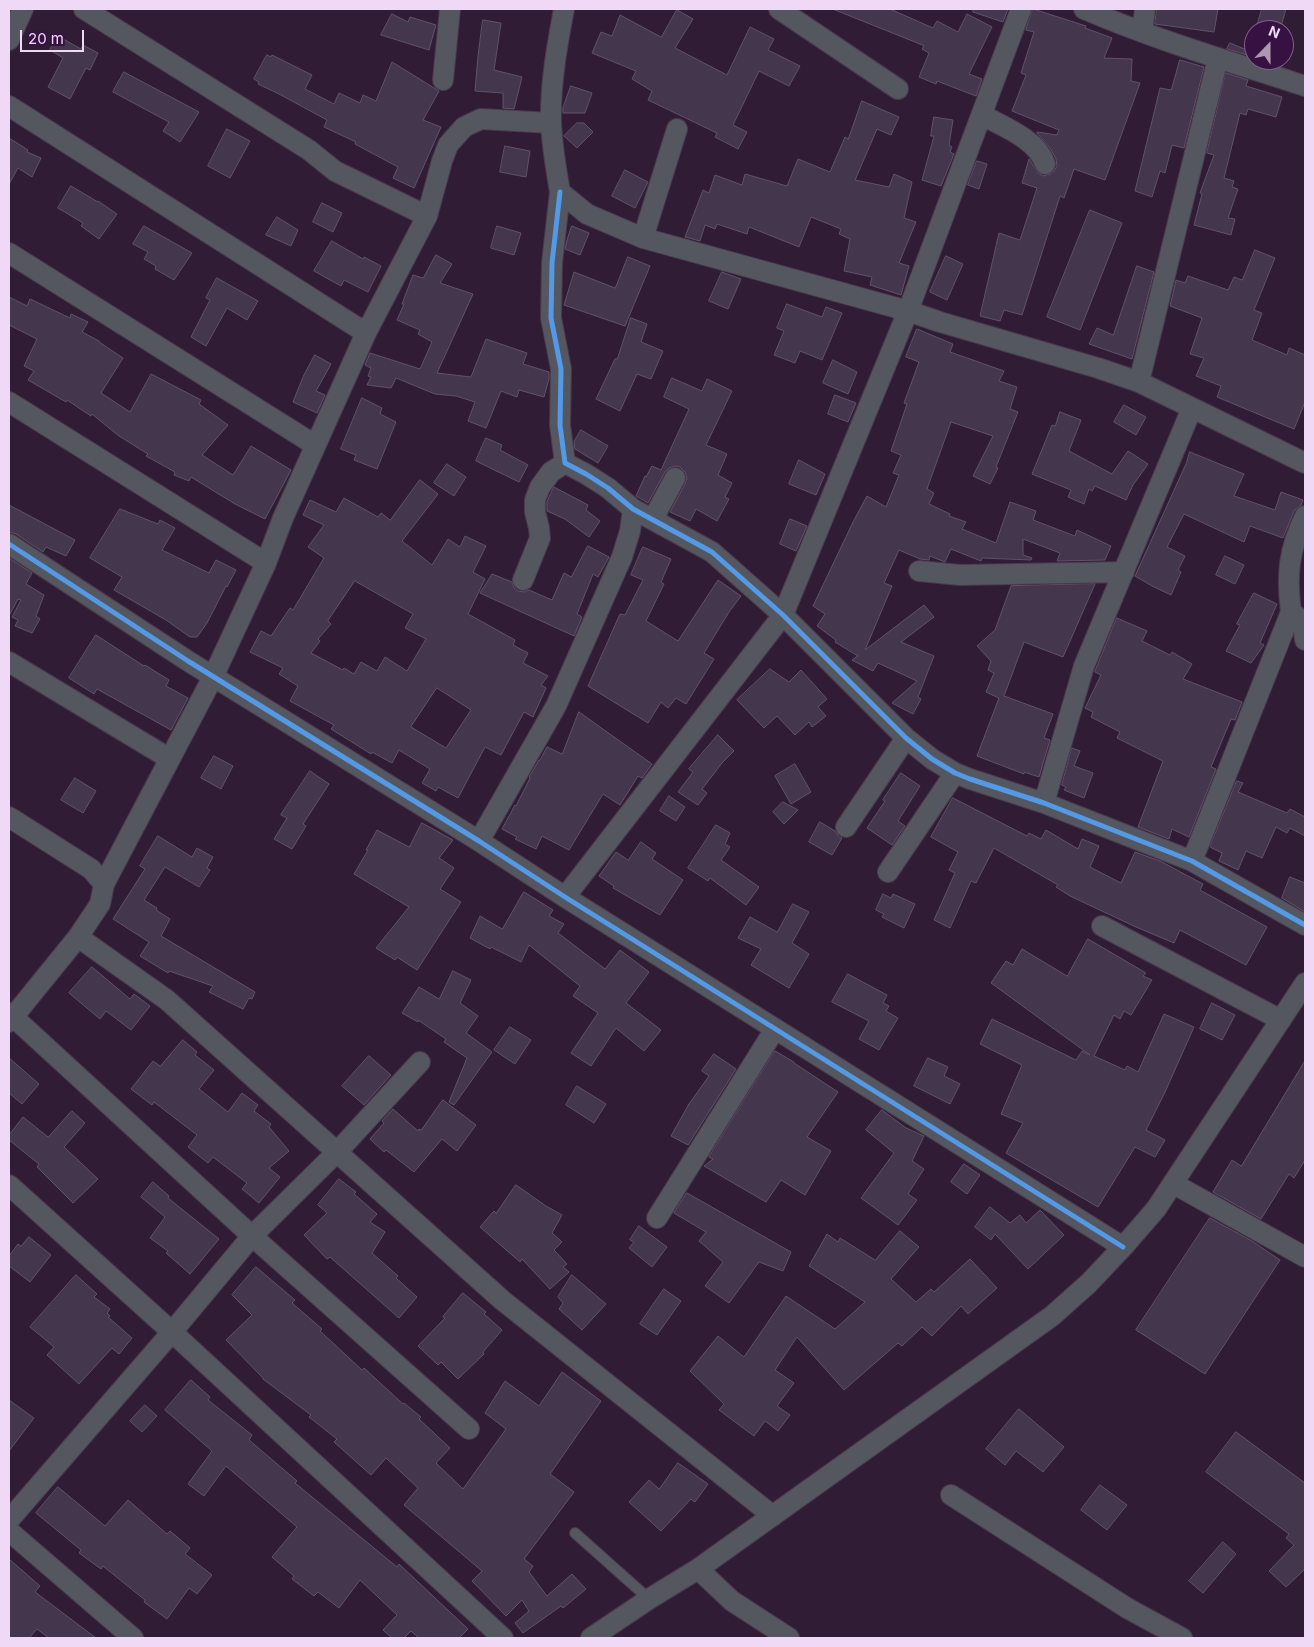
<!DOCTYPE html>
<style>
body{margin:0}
#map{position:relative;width:1314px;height:1647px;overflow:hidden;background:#311c36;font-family:Inter,sans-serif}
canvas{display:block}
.frame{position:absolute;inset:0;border:10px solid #f0d9f7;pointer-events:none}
.north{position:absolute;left:1244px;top:20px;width:50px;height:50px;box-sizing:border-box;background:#371141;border:1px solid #81618a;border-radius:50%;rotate:22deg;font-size:14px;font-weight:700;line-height:20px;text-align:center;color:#f0d9f7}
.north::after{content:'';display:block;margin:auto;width:18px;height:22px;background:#ad97b3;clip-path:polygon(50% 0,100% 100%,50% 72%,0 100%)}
.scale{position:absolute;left:20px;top:30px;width:64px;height:22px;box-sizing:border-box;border:2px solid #f0d9f7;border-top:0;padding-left:6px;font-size:15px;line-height:18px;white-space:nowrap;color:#f0d9f7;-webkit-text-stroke:4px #371141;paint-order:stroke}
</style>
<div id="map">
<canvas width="1314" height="1647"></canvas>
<div class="frame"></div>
<div class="north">N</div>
<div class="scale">20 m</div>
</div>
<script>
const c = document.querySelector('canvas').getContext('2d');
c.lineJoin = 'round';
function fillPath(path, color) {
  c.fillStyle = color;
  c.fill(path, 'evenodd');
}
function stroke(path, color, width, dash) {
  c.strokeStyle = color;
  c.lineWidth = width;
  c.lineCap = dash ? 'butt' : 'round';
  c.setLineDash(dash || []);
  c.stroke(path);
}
const building = new Path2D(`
 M833,9H890L933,28L937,21L958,32L967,14L992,27L969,74L982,79L976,96L937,81L936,84L919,77L929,53L922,49L924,46Z
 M974,9H1008L1003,22L973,12Z
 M1033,9L1086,26L1085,28L1112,38L1104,58L1132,59L1131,81L1140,83L1105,180L1074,169L1064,198L1060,196L1022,315L1004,310L1000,321L980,316L999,233L1020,240L1037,188L1022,183L1029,159L1038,173L1043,176L1050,174L1054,171L1057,166L1056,159L1050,148L1037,133V132L1057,135L1059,130L1012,111L1026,75L1021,73L1034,32L1026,30Z
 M1157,9H1218L1214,32L1155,24Z
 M1262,9H1286L1280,30H1256Z
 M677,10L693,19L675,48L727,75L750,27L774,39L768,50L800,66L789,86L759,71L733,125L747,132L738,149L715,137L717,133L648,100L652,91L632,79L636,71L592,53L601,32L612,36L620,15L661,37Z
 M392,14L408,22L410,17L436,25L429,50L381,35Z
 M483,20L501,23L494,70L522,77L514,109L503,108V93L475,91L478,56Z
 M58,36L81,49L83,45L98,53L90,70L86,68L70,99L48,87L63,58L50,50Z
 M1230,43L1254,53V57L1227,49Z
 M267,55L271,57L272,55L312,75L305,89L334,104L339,93L360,103L363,95L376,101L392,62L439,91L423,120L441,127L414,188L393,178L398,167L355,144L356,142L324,127L327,120L281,95L258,84L259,82L254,79Z
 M1180,60L1204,67L1184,148L1172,145L1165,173L1160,171L1152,197L1135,191L1160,88L1171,90Z
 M124,72L199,112L180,142L163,131L169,122L113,92Z
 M1226,73L1248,80L1246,86L1282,97L1276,117L1248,109L1246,115L1240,113L1224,178L1234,181L1232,187L1238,189L1228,218L1235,219L1231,235L1194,225L1202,194L1200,193L1214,155L1207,153Z
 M571,86L592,93L585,113H563V108Z
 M862,101L899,117L891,135L877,129L855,180L889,187L894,174L912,182L904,218L916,222L899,263L909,266L901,295L870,285L872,277L844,271L850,239L839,234L841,229L811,217L799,247L749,227L747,234L717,224L715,229L705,225L700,241L685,237L703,190L709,193L715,175L742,185L745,174L787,186L798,159L830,172L845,137L848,139Z
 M934,117L953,120L949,145L952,147L950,152L954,154L941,186L922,180L934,136H931Z
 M577,123H584L593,132L577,148L564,136Z
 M227,129L250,141L230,178L208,166Z
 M9,138L28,150L27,152L41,158L32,177L18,168L9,184Z
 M505,146L530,151L526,177L500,172Z
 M977,161L987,164L979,189L968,185Z
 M625,170L648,182L635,208L612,196Z
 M71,186L98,202V201L117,214L99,239L81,226L83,223L58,208Z
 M322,203L342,213L333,232L313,222Z
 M1090,210L1122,223L1080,330L1047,317Z
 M277,217L298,230L291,246L266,235Z
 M144,226L192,253L174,280L155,269L156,266L144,259L148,252L133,244Z
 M497,226L521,233L514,255L491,248Z
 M572,226L589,233L580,255L565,249L567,240Z
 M332,241L363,259L364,257L381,266L368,292L344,280L341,286L314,271Z
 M1255,250L1275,258L1254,310L1262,313L1252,340L1287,355L1289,348L1305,355V402L1294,429L1217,397L1221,386L1196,376L1204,358L1190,354L1202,318L1170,306L1176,280L1185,283L1188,276L1228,290L1234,277L1242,280Z
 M436,255L452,264L440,283L473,294L437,373L471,377L486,339L527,353L523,364L549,372V379L544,397L519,390L517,397L501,391L486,428L468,421L475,402L456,396L435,394L396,378L391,388L367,385L371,377L368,376L371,368L365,365L370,353L420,369L432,342L418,334L420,330L397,320L404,304H402L413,275L423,278Z
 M946,256L963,264L947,300L930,292Z
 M628,257L650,266L625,326L564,305L574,272L615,288Z
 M1137,266L1154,272L1132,359L1089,344L1097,328L1113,335Z
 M722,272L741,279L728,309L709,301Z
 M217,278L258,301L247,320L227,308L206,346L191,337L210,300L206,298Z
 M9,297L27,306L30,299L70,318L71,314L88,322L82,332L99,341V342L123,358L101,393L130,412L151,374L201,400L199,404L228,425L202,455L233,475L251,446L291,470L265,519L235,504L191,477L189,481L174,475L175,472L146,456L148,454L119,436L92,414L91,416L67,400L66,402L28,380L34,371L24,366L37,339L9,325Z
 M787,304L822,317L826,307L842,313L822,360L800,351L795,363L774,355L784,331L777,328Z
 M631,318L647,324L641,342L663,351L651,379L637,374L620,411L596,399L615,359H617Z
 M917,329L953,344L950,352L1004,371L999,381L1017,387L1010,409L1018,412L996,467L998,468L990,484L973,476L993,436L951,422L927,489L934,493L929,504L950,514L949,516L966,522L962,529L996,543L1010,502L1036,511L1033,520L1075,536L1077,530L1111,546L1105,560L1057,561L1060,553L1023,539V555L1032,558L1031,560L982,558L981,561L951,549L945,562L930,556L929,560L920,559L899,550L884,583L892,586L865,650L924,605L934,617L901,642L934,656L918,697L921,699L913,714L892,703L917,681L878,663L873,671L852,660L858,656L835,642L836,640L817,626L825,614L813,606L854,520L867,496L886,507L899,475L893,473L901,455L891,451L907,404L904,403L919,362L906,357Z
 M315,355L331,364L316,391L325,395L317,413L293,402L303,377Z
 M833,360L857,372L848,394L823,383Z
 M672,378L702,391L707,379L732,391L706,445L727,454L718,475L732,483L725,497L729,499L717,521L696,509L690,521L670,512L685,484L687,478L685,472L680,467L675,466L669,468L665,472L648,503L636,496L645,476L646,477L652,466L661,470L689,409L664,397Z
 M835,395L856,403L848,422L828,414Z
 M362,398L382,408L380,414L396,422L377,469L354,460L356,455L341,449Z
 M1124,405L1146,417L1136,435L1114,422Z
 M1060,412L1081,420L1069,451L1112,474L1128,451L1148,464L1133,485L1126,500L1095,486L1092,491L1089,489L1084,504L1068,497L1071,490L1032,474L1052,425L1055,426Z
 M581,430L608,446L598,463L575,449L574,442Z
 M486,438L502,445L500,450L528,465L519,482L476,461Z
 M1190,452L1244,474L1234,496L1275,510L1281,492L1303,500L1301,505L1294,511L1283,538L1250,526L1244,542L1184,514L1167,547L1185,556L1178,570L1181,572L1171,595L1152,586L1135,576L1186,464Z
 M799,460L825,474L816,495L789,484Z
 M447,464L466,477L454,496L434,483Z
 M420,480L438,494L402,541L432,565L448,539L460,547L465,536L486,546L473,572L485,579L468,614L515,640L513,645L528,653L523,663L548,676L541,685L546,688L533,717L524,712L501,755L485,747L458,798L438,787L436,791L422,783L430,769L399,750L392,763L372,752L371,754L331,729L334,725L290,701L298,686L279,674L283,668L250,652L261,631L271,636L290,608L293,610L324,558L308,547L324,525L303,515L310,500L336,512L344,498L378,517L381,513L390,520ZM355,581L413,614L405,628L426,639L407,671L385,657L377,671L361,662L354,674L344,668L343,670L311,653L320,641L318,639L331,624L328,621ZM437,688L471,710L446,748L411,727Z
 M554,487L588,505L586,510L600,521L589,537L565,519L547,511V502Z
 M9,505L75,540L66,556L46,547L43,552L16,534L9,532Z
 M120,509L158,524L160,520L175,528L162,550L209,573L216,560L236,570L227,587L226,586L207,623L197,637H190L166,620L114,590L122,577L90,558Z
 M790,519L807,526L796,551L780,544Z
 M588,546L609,557L598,577L593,574L577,614L582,617L574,636L480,593L492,574L512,582L514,588L518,591L524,592L529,590L552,600L564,573L571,577Z
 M643,547L671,559L661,582L664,584L646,621L678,641L718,580L741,596L729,612L704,653L714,659L686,704L676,698L668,708L661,702L648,723L588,686L620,614L625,615L643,580L631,575Z
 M1225,556L1244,565L1235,584L1216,575Z
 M9,558L32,573L26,584L44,595L36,616L40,619L32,633L15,626L18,620L12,617L21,600L18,599L9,616Z
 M1095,584L1063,657L1024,642L1004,696L1053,714L1044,738L1050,740L1039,777L1024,772V774L977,756L999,698L986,692L994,673L988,670L991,661L977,646L995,630L1011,586Z
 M1254,593L1277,604L1260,643L1264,645L1251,663L1226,651L1240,625L1237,624Z
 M1117,618L1147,631L1142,641L1170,655L1172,652L1192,664L1183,679L1242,702L1235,720L1231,719L1211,767L1216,769L1189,837L1172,829L1169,839L1138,827L1163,761L1117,738L1120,732L1091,717L1093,712L1085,708L1101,675L1095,672Z
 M96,635L144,666L145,665L169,680L166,686L188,698L171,730L97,689L94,694L69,678Z
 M770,669L789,682L801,670L827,699L818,707L826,716L812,727L809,722L795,735L777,716L764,728L737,700Z
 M579,712L652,764L642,778L638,776L620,805L603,794L569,850L542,836L536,849L515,839L517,837L502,829L515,805L516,806L530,778L529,777L539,760H540L547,747L562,754Z
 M718,735L734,751L722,763L702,789L707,793L698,805L678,792L693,772L689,769Z
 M1072,748L1080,751L1074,766L1093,773L1084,798L1064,790L1066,787L1062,785Z
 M214,756L233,766L221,789L201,778Z
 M795,764L811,792L791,804L775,776Z
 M310,771L329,784L303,824L306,826L292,849L274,839L287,818L281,815Z
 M901,773L920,786L898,821L905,826L892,845L867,828L885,801L883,800Z
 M75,778L96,791L83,813L61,800Z
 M1237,781L1243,783L1238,792L1287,813L1290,809L1305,817V836L1290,828L1287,833L1276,827L1262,858L1246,851L1238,870L1219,861L1222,853L1210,847Z
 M669,796L685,807L676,821L660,811Z
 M953,798L1027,836L1029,833L1041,839L1046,830L1078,849L1082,839L1099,846L1090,867L1121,883L1135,852L1160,861L1203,884L1200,890L1267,927L1246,965L1180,930L1174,943L1136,927L1070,896L1056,887L1058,885L994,848L976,883L971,881L950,928L934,920L955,873L949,870L958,852L931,837Z
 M783,802L798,810L784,824L773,812Z
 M820,822L835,831L839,837L842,838L832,855L809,842Z
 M422,823L453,840L439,858L454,868L440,889L461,902L417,970L397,957L395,960L376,948L409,907L354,874L368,850H366L377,830L409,847Z
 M716,825L730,833L725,844L730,847L721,860L759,887L746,905L710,878L708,881L688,868Z
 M158,836L192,857L197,848L213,857L207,868L210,870L199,887L165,867L144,900L157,908L156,910L170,919L161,936L255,992L252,999L249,998L243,1009L209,992L213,986L169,971L168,973L140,956L149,942L113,919L145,869L140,866Z
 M641,842L656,853L652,859L683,880L660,915L613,888L614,886L599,876L616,852L628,860Z
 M1290,877L1305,883V912L1282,898Z
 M524,892L553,910L549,916L564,924L558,933L605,969L620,950L649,972L626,1003L661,1030L644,1051L616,1028L591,1066L571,1053L598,1013L573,996L580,986L529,945L521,962L491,947L490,949L470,938L480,916L502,929Z
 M883,894L891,898L893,894L915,904L904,928L882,917L884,914L876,910Z
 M793,904L809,912L792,943L809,954L789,988L751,965L761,949L738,938L750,917L777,932Z
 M1088,939L1146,973L1143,976L1152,980L1131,1015L1124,1011L1120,1019L1114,1015L1094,1056L1125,1070L1127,1066L1138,1072L1164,1014L1194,1027L1165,1092L1146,1130L1165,1140L1155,1157L1135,1147L1098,1207L1006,1153L1023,1123L1001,1114L1022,1065L980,1044L992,1019L1076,1060L1082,1051L1090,1055L991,983L1006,961L1013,965L1022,949L1067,976Z
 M92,967L130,999L134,994L150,1006L131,1030L106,1011L100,1019L69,993Z
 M453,971L471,980L460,1003L478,1016L466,1033L492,1052L454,1105L449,1102L467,1058L444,1042L446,1039L418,1020V1022L402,1013L419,987L439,999Z
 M848,974L887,995L883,1003L889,1006L886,1011L898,1018L879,1050L859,1039L869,1021L832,1002Z
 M1212,1003L1235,1015L1222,1040L1200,1029Z
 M510,1027L531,1040L515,1064L494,1050Z
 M183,1040L197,1052L195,1055L214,1070L199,1089L228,1112L242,1093L258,1105L254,1111L271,1124L269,1127L289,1151L269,1168L280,1177L259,1203L242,1189L247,1183L213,1157L208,1163L188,1147L197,1135L154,1102L152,1105L131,1089L153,1061L160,1066Z
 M775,1051L794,1062V1063L838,1092L807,1137L831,1151L805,1195L781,1180L766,1202L704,1166L713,1159L709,1157Z
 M714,1054L736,1069L688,1145L671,1136L689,1104L709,1076L702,1071Z
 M369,1056L391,1075L364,1105L342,1086Z
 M9,1058L39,1084L22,1104L9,1093Z
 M928,1058L948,1067L944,1076L960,1084L950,1104L914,1086Z
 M1305,1061V1160L1294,1178L1289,1174L1261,1219L1213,1192L1232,1160L1241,1166Z
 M577,1086L606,1104L594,1123L566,1105Z
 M443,1100L476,1125L457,1151L442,1139L414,1172L386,1150L384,1152L370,1139L384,1123L382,1121L393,1109L418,1131L419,1129L421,1130Z
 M882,1110L906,1128L924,1136L912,1161L924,1169L908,1194L917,1200L898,1225L861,1198L894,1153L866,1130Z
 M72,1111L85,1123L64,1147L98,1179L73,1203L37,1167L39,1164L9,1140V1135L23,1117L48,1137Z
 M964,1164L980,1175L967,1194L951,1182Z
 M339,1179L356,1192L354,1194L377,1214L370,1222L385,1232L372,1253L398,1276L396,1278L417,1297L399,1318L330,1257L327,1259L304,1235L327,1213L318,1205Z
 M153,1182L169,1196L168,1198L219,1239L190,1274L166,1253L168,1251L150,1238L165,1217L141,1197Z
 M516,1185L546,1206L562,1215L552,1233L562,1242L554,1250L567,1264L563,1267L569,1272L550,1289L522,1259L520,1262L480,1227L494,1211L496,1213Z
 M687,1193L791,1252L783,1271L759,1262L729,1303L705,1286L723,1262L699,1241L706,1232L674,1213Z
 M990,1207L1010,1223L1020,1215L1026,1223L1040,1210L1064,1235L1028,1269L995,1234L991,1240L975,1227Z
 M1210,1218L1252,1241L1280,1260L1205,1374L1136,1330Z
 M639,1226L667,1247L652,1267L629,1248L634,1242L630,1240Z
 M900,1231L919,1247L891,1279L916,1302L931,1289L934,1292L970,1259L997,1288L968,1314L961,1306L932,1336L922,1327L902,1346L898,1343L844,1390L797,1337L775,1370L794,1383L777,1406L790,1415L778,1431L765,1421L754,1436L719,1410L724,1404L690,1371L718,1336L744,1357L786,1296L835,1329L865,1302L809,1266L827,1234L838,1242L840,1238L875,1260Z
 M29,1237L51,1255L30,1282L9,1266V1256L18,1244L21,1246Z
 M256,1267L295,1300L292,1303L322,1329L320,1331L362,1370L364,1368L403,1404L404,1403L421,1417L419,1419L450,1448L436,1463L463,1489L506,1429L485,1413L505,1381L539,1406L562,1372L601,1401L550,1474L574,1492L524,1559L533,1566L529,1572L547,1596L572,1574L586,1589L563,1608L561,1606L523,1633L515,1623L529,1611L522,1600L506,1616L472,1581L482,1571L404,1505L418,1488L386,1458L371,1475L334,1442L337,1439L309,1417L311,1415L263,1379V1378L226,1340L252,1315L232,1295Z
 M76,1275L97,1294L94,1297L110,1309L107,1313L110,1316L108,1317L132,1338L119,1354L112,1348L79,1384L47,1355L54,1347L30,1327Z
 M572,1275L606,1304L582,1330L559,1309L563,1303L558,1297Z
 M664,1289L681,1301L657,1335L640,1324Z
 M463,1293L486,1312L484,1314L502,1330L483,1352L484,1354L458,1379L441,1362L438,1365L418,1346L445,1318L443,1317Z
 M191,1380L210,1397L208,1400L252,1435L249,1440L297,1481L295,1483L397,1567L399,1564L468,1629L459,1638H419L411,1631L404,1638H392L383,1630L397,1615L360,1580L339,1608L318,1592L314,1596L292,1579L294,1576L272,1557L297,1527L226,1466L204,1496L188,1484L212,1451L165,1410Z
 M9,1400L34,1418L9,1451Z
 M145,1405L157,1416L142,1432L130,1421Z
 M1019,1409L1064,1447L1043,1472L1016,1451L1005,1465L986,1449Z
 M1236,1432L1305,1483V1569L1286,1587L1269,1571L1294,1545L1286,1538L1289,1534L1206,1472Z
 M678,1463L708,1484L695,1502L691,1499L661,1531L629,1502L649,1480L659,1489Z
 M1100,1485L1127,1505L1107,1530L1081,1510Z
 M58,1487L105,1526L128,1500L167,1534L170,1531L190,1548L185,1554L212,1575L197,1594L189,1588L167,1619L144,1602L145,1600L103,1566L101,1569L79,1553L81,1550L36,1513Z
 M1223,1542L1236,1554L1203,1593L1189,1581Z
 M9,1559L40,1586L35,1592L96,1638H49L37,1629L29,1638H9Z`);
fillPath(building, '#44374d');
stroke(building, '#605269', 1);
const service = new Path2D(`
 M575,1533L649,1599`);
const minor = new Path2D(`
 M84,9L309,150L335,171L427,216
 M564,9C557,46 550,85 551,123C552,146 556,169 560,192L587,214L643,238L908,311L940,322L1098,368L1139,382L1305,463
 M779,9L898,89
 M1084,9C1156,40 1231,62 1305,86
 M1142,32L1145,9
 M9,40L23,9
 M443,80L450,9
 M9,106L366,333
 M982,115C1004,127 1037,139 1045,164
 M560,192L552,263L551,318L561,369L560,425L565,463L586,474L608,488L633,509L712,552L783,615L906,738L932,759L955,773L970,779L1044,803L1192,861L1305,925
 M643,238L677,129
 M9,253L315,445
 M1139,382L1218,58
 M9,402L266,563
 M1305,516C1289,549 1286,575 1291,612L1303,622L1305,640
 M653,519L675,478
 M9,544L188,661L479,841L565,897L1123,1247
 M919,571L960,575L1124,572
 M523,580L540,538L539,528L535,512V500L540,487L551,472L565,463
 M9,662L170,759
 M1044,803L1084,666L1192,408
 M9,817L91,869L104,884L100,904L78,937L9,1022
 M846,827L906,738
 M479,841L556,706L622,557L630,531L633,509
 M1192,861L1291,612
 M888,872L955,773
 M104,884L213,677L266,563L283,518L366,333L427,216L442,161L448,145L464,127L481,119L551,123
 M565,897L783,615L908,311L1021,9
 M1102,926L1281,1020
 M78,937L167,1000L502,1300L773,1516
 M9,1013L252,1236L469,1429
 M1174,1184L1305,1257
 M9,1185L172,1332L503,1638
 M657,1218L775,1029
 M951,1495L1127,1608L1182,1638
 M9,1520L172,1332L252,1236L338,1151L420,1062
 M9,1531L133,1638
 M698,1569L732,1601L789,1638
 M591,1638L649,1599L698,1569L1052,1316L1089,1283L1123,1247L1156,1209L1305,983`);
stroke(service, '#4a394e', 12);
stroke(minor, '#4a394e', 22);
stroke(service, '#545660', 10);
stroke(minor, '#545660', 20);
stroke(new Path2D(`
 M560,192L552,263L551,318L561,369L560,425L565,463L586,474L608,488L633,509L712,552L783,615L906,738L932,759L955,773L970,779L1044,803L1192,861L1305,925
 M9,544L188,661L479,841L565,897L1123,1247`), '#5399e6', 5);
</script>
